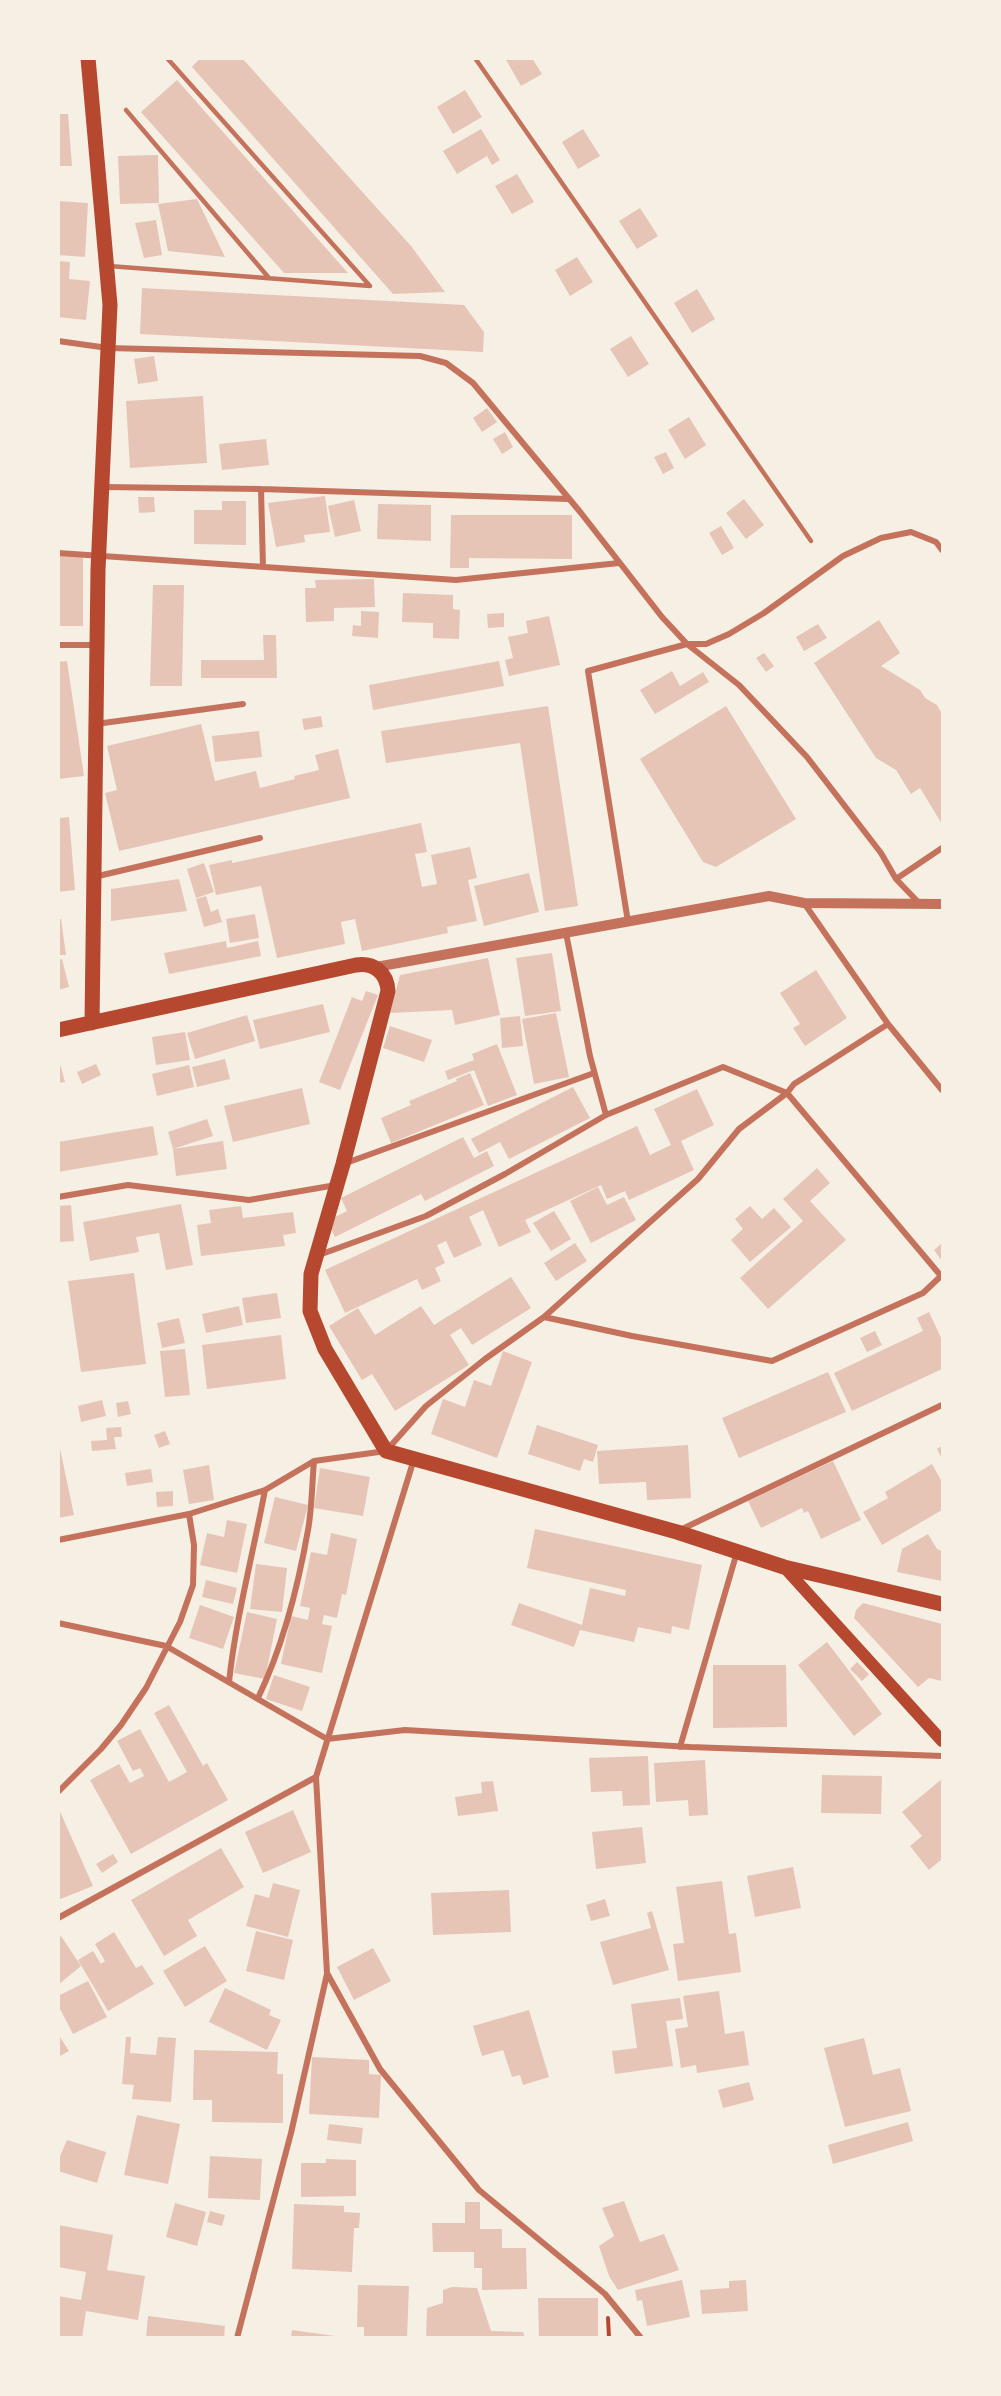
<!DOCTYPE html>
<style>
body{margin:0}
#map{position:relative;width:1001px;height:2396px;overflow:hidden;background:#f6efe4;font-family:Rubik,sans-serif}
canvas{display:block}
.frame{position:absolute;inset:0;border:60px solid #f6efe4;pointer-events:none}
</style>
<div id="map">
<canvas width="1001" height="2396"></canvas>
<div class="frame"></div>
</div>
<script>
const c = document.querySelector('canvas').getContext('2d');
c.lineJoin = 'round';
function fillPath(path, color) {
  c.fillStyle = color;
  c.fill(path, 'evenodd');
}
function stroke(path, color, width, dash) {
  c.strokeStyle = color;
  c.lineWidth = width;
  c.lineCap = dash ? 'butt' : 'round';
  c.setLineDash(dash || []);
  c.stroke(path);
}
fillPath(new Path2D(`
 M200,58H242L411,246L445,292L393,294L192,67Z
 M505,58H532L542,74L521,86Z
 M177,80L348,273H284L141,112Z
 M465,90L482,117L453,134L437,107Z
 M58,114H68L72,166H58Z
 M481,129L500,160L492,165L487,156L457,174L443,151Z
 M583,129L600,156L578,169L562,142Z
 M158,155L159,203L120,204L118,156Z
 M517,174L534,202L512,214L495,186Z
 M197,199L225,257L168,251L158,204Z
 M58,201L88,203L85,257L58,255Z
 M640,208L658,236L637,249L619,221Z
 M156,220L162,255L144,258L135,223Z
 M577,257L593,282L570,296L555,270Z
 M58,261L70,262L69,279L90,281L86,320L58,317Z
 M142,288L464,305L484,332L483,352L140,334Z
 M697,289L715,319L692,333L674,303Z
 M631,336L649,364L628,377L610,349Z
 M154,356L158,381L138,384L134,359Z
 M203,396L207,463L130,468L126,401Z
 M487,408L497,422L482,432L473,418Z
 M689,417L706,445L685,459L668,430Z
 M505,432L513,447L502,454L493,439Z
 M266,439L269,465L222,470L219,444Z
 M666,452L674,468L663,474L654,457Z
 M325,496L330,532L304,535L305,542L276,547L268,503Z
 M138,497H154L155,512L139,513Z
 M744,499L764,525L746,539L726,513Z
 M354,500L361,531L335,537L328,506Z
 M222,501H246V545L194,544V510H222Z
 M378,504L431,505V541L377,539Z
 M451,515H572V559L469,558V568H450Z
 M721,526L734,548L722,555L709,533Z
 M58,556H83V626H58Z
 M374,579L375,607L334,608V621L306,622L305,588H316L315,580Z
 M153,585H184L182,686H150Z
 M403,593L453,595V609L460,610L459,639L433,638V623L402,622Z
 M361,611L379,612L378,638L352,636L353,625L361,626Z
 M504,613V627L488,628L487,614Z
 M549,616L560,665L509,676L505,660L513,658L508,637L528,633L526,621Z
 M879,620L900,653L881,666L920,690L925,698L937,705L942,714V824L920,788L911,794L896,770L876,758L814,663Z
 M818,624L827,638L804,651L796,637Z
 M263,635H276L277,678H201V660H264Z
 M764,653L774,666L766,672L756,658Z
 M67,661L84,776L58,779V662Z
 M499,661L504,686L373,710L369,685Z
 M672,671L680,686L703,672L709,682L655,714L640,690Z
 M548,706L578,906L545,911L520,743L386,763L381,731Z
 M726,706L796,819L716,867L703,862L640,759Z
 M321,716L323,727L304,730L302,719Z
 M201,724L215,781L256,771L260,788L295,779L294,776L319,770L315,755L338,749L350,798L119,851L105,793L117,790L107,746Z
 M259,731L262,757L215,762L212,736Z
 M69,817L75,890L58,892L60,818Z
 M421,823L427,852L415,854L422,887L437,884L431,855L470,847L477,878L468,880L477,921L447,927L448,933L362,951L355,919L341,922L345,944L277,958L261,886L216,895L209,865L232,860V863Z
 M204,863L214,892L196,898L187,869Z
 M529,873L539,912L484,926L474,886Z
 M179,879L187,911L111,921V889Z
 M206,896L211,912L218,909L222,922L204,927L196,899Z
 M255,914L259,938L230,943L226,919Z
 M58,919H61L66,955H58Z
 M226,941L227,948L258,941L261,956L169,974L164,953Z
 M552,953L561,1011L525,1016L516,958Z
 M488,958L500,1015L455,1025L452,1010L390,1013L400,975Z
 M62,959L69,987L58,990V960Z
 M816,970L847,1018L805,1046L793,1028L800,1024L780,993Z
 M366,991L378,995L340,1090L319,1082L352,997L362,1001Z
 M323,1004L330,1032L260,1049L253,1020Z
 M556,1013L569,1077L534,1084L522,1019Z
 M247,1015L255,1041L195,1059L187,1033Z
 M520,1016L523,1046L502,1048L500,1018Z
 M390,1026L432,1040L424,1062L383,1048Z
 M185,1032L190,1060L156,1065L152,1037Z
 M497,1044L517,1095L488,1106L474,1070L448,1080L445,1071L474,1060L472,1054Z
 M58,1057L65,1082L58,1083Z
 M225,1059L230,1079L197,1087L192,1067Z
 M96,1064L101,1075L82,1084L77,1072Z
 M189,1065L194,1087L157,1096L152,1074Z
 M470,1073L484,1105L391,1143L381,1118L411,1105L409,1101L457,1081L456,1079Z
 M573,1087L590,1118L509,1159L500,1142L479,1153L471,1139Z
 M302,1088L310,1124L233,1142L224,1106Z
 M697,1089L714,1125L681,1141L694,1170L629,1200L625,1191L607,1199L601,1185L525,1220L531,1232L499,1247L483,1210L469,1217L482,1245L454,1258L446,1241L437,1245L445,1263L435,1268L441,1281L422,1290L417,1279L345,1313L325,1270L637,1126L650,1155L671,1145L654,1109Z
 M207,1119L213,1136L173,1149L223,1141L227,1169L176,1176L173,1149L168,1132Z
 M153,1126L158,1155L58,1172V1142Z
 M463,1137L474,1158L487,1151L494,1166L425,1201L421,1194L335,1237L327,1221L347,1211L341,1198Z
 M817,1168L830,1183L810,1201L846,1240L768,1309L740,1278L803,1221L783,1199Z
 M598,1187L607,1205L624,1197L636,1220L591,1243L570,1201Z
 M181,1204L193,1265L166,1270L159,1233L136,1237L139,1252L90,1261L83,1222Z
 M71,1205L74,1241L58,1242V1206Z
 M241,1206L243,1218L293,1212L296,1233L283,1235L285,1246L201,1256L197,1225L211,1223L209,1210Z
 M750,1206L762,1219L774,1208L791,1227L750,1262L731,1240L743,1229L735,1219Z
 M554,1211L571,1239L551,1251L533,1223Z
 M575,1243L587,1261L556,1281L544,1263Z
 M942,1243V1261L934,1250Z
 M134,1273L146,1364L81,1372L68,1281Z
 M511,1277L531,1308L472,1345L461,1328L450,1335L469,1365L395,1411L372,1374L362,1380L329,1326L358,1308L375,1335L421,1306L434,1325Z
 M277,1293L281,1318L246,1323L242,1298Z
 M239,1306L243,1325L206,1333L202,1314Z
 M929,1312L942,1340V1369L852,1411L834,1373L923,1331L917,1318Z
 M179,1318L185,1343L162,1348L157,1323Z
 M875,1331L882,1345L867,1352L860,1338Z
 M281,1335L286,1379L207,1389L202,1345Z
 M185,1349L190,1395L165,1397L160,1351Z
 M503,1351L532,1362L497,1458L431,1434L443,1399L465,1407L474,1380L491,1386Z
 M828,1372L846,1412L739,1458L722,1418Z
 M102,1400L106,1416L81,1422L78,1406Z
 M128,1401L131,1414L118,1417L116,1403Z
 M537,1425L598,1445L593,1462L584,1459L580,1471L528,1454Z
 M121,1427L122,1437H114L116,1449L92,1451L91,1441L107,1440L106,1428Z
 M165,1431L170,1444L159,1448L154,1435Z
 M58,1439L74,1515L58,1518Z
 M688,1445L691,1498L647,1500L646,1482L599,1484L597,1451Z
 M942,1446V1459L937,1449Z
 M833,1461L861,1520L821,1539L808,1511L804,1513L802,1508L761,1528L748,1501Z
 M932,1464L942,1482V1510L882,1545L863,1512L888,1498L885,1492Z
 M209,1465L214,1500L189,1504L183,1470Z
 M320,1468L370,1477L363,1516L314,1508Z
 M151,1469L153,1482L127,1486L125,1473Z
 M173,1491V1506L157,1507L156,1492Z
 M275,1497L308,1505L296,1551L264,1543Z
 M227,1520L247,1524L237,1573L200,1565L207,1533L224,1537Z
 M535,1529L702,1565L689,1630L672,1626L671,1634L638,1627L634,1642L580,1630L574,1647L511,1625L519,1603L582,1625L590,1588L625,1596L626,1590L527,1568Z
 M331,1533L357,1539L346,1595L342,1594L337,1618L324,1615L322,1624L332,1626L322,1673L281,1664L291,1616L308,1620L310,1608L300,1606L311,1552L327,1555Z
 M928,1534L937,1549L942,1551V1581L897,1572L902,1549Z
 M256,1564L287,1568L282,1612L250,1609Z
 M206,1580L237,1588L233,1604L202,1597Z
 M863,1603L942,1624V1681L929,1678L918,1687L854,1618L856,1610Z
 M200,1605L234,1617L223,1649L189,1638Z
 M247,1612L277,1619L265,1679L234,1673Z
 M827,1642L882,1714L854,1736L798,1665Z
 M857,1662L869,1674L862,1681L850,1669Z
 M713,1665H786L787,1727L713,1728Z
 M274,1675L310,1687L302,1711L266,1699Z
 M169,1705L203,1766L207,1763L228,1800L131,1854L90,1780L119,1764L130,1783L144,1776L140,1768L133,1771L117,1741L140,1729L169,1782L187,1772L154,1713Z
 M648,1756L650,1805L623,1806L622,1791L591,1792L589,1758Z
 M705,1760L708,1815L689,1816L688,1800L656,1802L654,1763Z
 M822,1775L882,1776L881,1814L821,1813Z
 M942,1779V1859L929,1870L910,1846L922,1836L902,1812Z
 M493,1781L498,1811L458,1816L455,1797L482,1793L481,1782Z
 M58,1807L93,1886L58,1900Z
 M293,1810L311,1852L263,1873L245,1832Z
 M642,1827L646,1863L596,1869L592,1832Z
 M221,1848L244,1887L188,1920L197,1936L164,1956L131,1900Z
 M113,1854L118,1862L102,1873L96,1864Z
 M793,1867L801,1908L755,1917L747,1876Z
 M722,1881L729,1934L736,1933L741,1972L678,1981L673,1944L684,1943L676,1887Z
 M273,1883L300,1890L288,1937L246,1926L255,1894L269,1898Z
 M509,1890L511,1932L433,1935L431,1893Z
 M605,1899L610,1916L591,1921L586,1905Z
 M652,1911L669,1970L613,1985L600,1942L651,1928L647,1913Z
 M256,1931L293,1940L284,1980L246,1971Z
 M114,1932L136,1968L142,1965L154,1984L108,2011L78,1960L93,1951L101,1964L105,1961L95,1944Z
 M61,1936L81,1966L58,1985V1938Z
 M205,1946L227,1981L185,2007L163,1971Z
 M373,1948L391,1981L354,2000L337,1967Z
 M88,1981L107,2017L73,2034L58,2005V1996Z
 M225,1988L271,2010L269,2015L281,2020L267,2050L209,2022Z
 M719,1991L725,2034L744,2031L749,2065L697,2073L696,2065L681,2068L675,2029L688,2027L683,1996Z
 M680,1998L683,2019L666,2021L673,2066L615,2074L612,2051L637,2048L631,2004Z
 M529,2010L549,2077L523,2085L520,2075L512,2077L503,2050L482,2056L473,2026Z
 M58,2034L69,2051L58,2057Z
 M126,2037H131L130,2053L156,2055L158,2037L176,2038L171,2102L132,2099L134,2085L122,2084Z
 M864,2038L873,2075L900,2068L911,2111L845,2127L824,2048Z
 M194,2050L278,2052L277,2074H283V2123L212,2122V2100H193Z
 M312,2057L369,2060V2074L381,2075L379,2118L309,2114Z
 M749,2082L754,2100L723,2108L718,2090Z
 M137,2115L180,2124L168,2184L124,2175Z
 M908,2122L913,2141L833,2164L828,2145Z
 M329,2124L363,2128L361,2144L327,2140Z
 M67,2140L106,2152L97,2183L58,2171V2161Z
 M210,2156L262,2159L260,2200L208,2198Z
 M326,2159L356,2160V2196L301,2197V2163H326Z
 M624,2201L640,2242L664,2234L679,2270L618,2290L609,2276L599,2246L614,2236L602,2208Z
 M465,2202H480V2229H502V2248H526L527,2289L482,2290V2268H474V2252H433L432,2223H465Z
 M175,2203L206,2212L197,2246L166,2237Z
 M294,2204L344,2206V2212L360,2213L359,2228H354L352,2272L292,2269Z
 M210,2211L225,2215L222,2226L207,2222Z
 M58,2225L113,2235L107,2270L145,2276L138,2320L86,2311L82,2338H58V2296L81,2300L86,2272L58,2267Z
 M682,2280L690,2317L647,2326L642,2300L637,2301L635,2290Z
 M746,2280L748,2311L702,2314L700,2290L729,2288V2281Z
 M358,2285L409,2286L407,2338H364V2327H357Z
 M452,2287L477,2288L491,2331L523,2332L525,2338H426L427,2308L443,2303V2290Z
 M538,2298H598V2338H539Z
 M148,2316L225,2326L224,2338H146Z
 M292,2330L335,2336V2338H291Z`), '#e6c5b7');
stroke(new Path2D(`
 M608,2318L609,2338`), '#b5482f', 4);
stroke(new Path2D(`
 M475,58L811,541
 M126,110L269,278
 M109,266L370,286L167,58`), '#c5725c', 4.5);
stroke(new Path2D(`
 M58,341L108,348L420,356L446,363L473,383L581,513L662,617L687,644L739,685L807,757L881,853L896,879L919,903
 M102,487L261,489L568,499
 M261,489L263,567
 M58,553L456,580L619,563
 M58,645H97
 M96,724L243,704
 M94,877L260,838
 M896,879L942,848
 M804,903L888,1024L942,1090
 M628,922L588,671L687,644H706L729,634L764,613L843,556L881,538L911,532L936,542L942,550
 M566,933L590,1056L606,1115
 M346,1163L594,1073
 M58,1197L128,1185L249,1200L336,1185
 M319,1255L426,1216L505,1174L606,1115L723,1067L787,1093L941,1276L923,1293L772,1361L632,1336L544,1317
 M680,1530L942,1405
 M58,1540L189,1514L265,1490L314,1461L386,1451L426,1406L485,1359L544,1317L698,1179L739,1129L787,1093L794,1084L888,1024
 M58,1623L166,1646L327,1739L405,1730L690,1747L942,1756
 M229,1682C236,1617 253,1554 265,1490
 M258,1698C283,1646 298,1587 308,1530C312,1508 312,1484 314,1461
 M680,1747L737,1552
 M316,1777L327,1973L380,2069L479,2190L605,2294L641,2338
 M58,1792L101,1749L121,1725L146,1688L180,1622L193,1585L194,1545L189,1514
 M58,1918L316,1777L414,1459
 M237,2338L291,2133L327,1974`), '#c5725c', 6);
stroke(new Path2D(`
 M376,967L769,896L804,903L942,904`), '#c5725c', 10);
stroke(new Path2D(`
 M784,1567L942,1741`), '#b5482f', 12);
stroke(new Path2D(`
 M88,58L110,305L98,570L92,1023
 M58,1030L356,965C374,962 387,973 388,991L343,1164L311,1274L310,1311L325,1349L386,1451L677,1532L784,1567L942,1604`), '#b5482f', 15);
</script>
